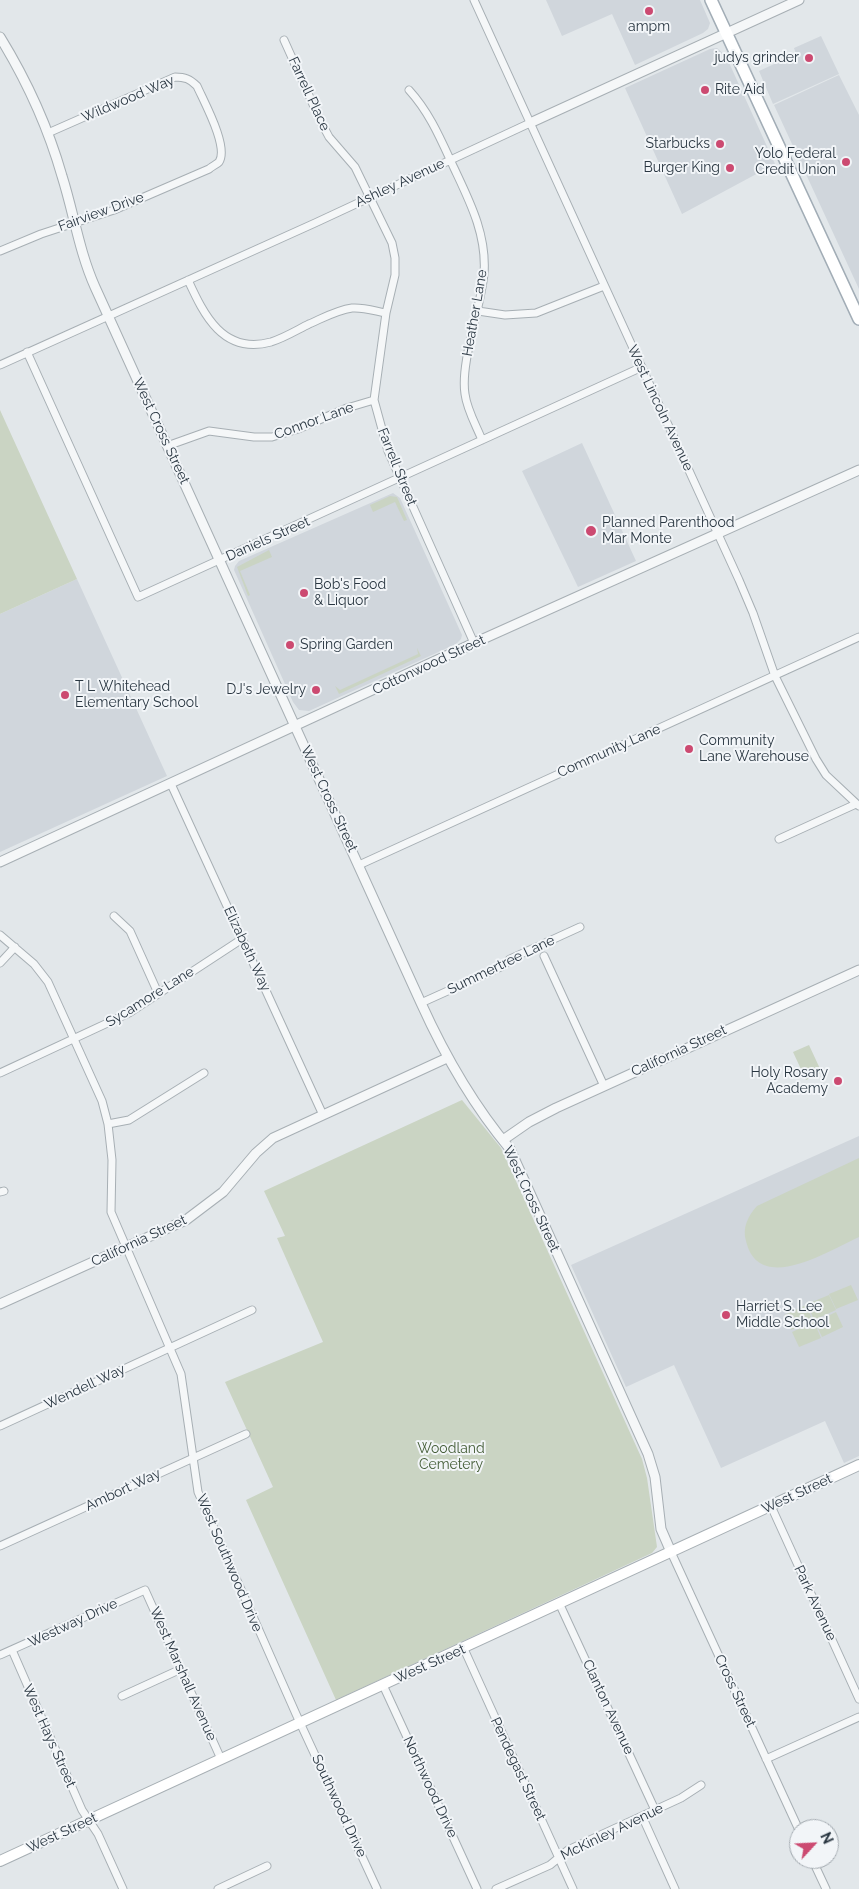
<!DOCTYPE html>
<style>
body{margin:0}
#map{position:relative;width:859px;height:1889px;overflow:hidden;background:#e2e7ea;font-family:Raleway,sans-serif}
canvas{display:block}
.north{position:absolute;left:789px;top:1819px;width:50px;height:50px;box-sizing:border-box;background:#f2f5f8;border:1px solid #a2a9af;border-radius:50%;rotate:65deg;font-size:14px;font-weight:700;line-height:20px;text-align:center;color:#2a3742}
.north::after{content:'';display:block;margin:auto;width:18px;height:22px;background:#cc4a71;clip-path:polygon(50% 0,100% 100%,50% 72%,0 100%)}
</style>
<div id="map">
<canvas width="859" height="1889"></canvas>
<div class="north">N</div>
</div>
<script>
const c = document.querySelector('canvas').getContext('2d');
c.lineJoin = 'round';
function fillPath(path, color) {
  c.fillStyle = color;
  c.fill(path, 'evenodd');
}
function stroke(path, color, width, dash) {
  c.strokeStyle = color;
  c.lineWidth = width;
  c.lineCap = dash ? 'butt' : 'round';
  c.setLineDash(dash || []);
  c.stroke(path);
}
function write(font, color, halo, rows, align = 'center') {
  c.font = font + ' Raleway,sans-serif';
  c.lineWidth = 4;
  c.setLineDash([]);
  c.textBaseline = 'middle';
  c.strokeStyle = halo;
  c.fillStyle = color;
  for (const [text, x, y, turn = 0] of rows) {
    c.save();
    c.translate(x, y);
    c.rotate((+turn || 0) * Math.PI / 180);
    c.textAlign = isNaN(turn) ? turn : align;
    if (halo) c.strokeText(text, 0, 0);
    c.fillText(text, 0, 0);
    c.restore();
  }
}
fillPath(new Path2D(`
 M546,0H700L710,23L708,29L703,33L635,65L612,14L562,36Z
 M821,36L839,74L773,104L759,71L796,54L794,48Z
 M717,48L726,56L775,164L682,214L625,88L710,49Z
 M839,75L859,115V289L774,105Z
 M582,443L636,561L578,587L522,471Z
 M393,493L400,498L462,635L461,639L456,644L309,711L299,710L293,702L234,570L235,566L239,561Z
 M77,579L167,776L0,852V614Z
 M859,1136V1456L844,1463L825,1421L721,1468L674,1365L626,1387L571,1265Z`), '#d0d6dc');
fillPath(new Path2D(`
 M0,410L77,579L0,614Z
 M390,496L397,497L407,520L404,521L395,502L373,512L370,505Z
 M269,550L272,557L240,571L250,595L248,596L237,567Z
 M417,648L421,656L339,694L335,686L340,690L418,654Z
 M809,1045L822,1073L806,1080L793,1052Z
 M462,1100L501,1148L642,1459L647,1478L657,1547L652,1553L336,1700L246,1500L273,1487L225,1382L323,1342L277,1238L285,1236L264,1191Z
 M859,1158V1237C830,1250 759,1296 746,1241C742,1228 748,1216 757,1206Z
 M851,1285L858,1300L836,1309L829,1294Z
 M829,1295L836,1310L814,1320L807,1304Z
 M806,1305L813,1321L791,1330L784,1315Z
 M836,1312L843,1327L822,1337L815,1322Z
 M814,1322L821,1338L799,1347L792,1332Z`), '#cad4c3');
const minor = new Path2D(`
 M474,0L739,580L753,613L775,676L816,759L826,775L859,806
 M284,40L320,120L329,137L355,167L392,243L395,258V275L386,313L374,400L388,451L474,643
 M409,90C430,113 441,140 454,168C470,202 487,235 484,274C481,307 460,363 465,394C467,410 476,425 482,440
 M0,251L41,234L114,210L209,169C211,167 217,164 219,162C229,147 204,102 197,86C190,79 185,77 175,77L48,133
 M188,280C204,315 223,355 271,342C284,338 297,330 309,324C323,318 337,310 352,308C363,307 375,311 386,313
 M478,311L505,315L536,313L604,286
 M27,352L138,597L642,367
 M0,365L315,223L530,123
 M167,446L209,431L254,437H272L298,429L347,408L374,400
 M171,784L323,1115
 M779,839L856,804
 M359,865L859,637
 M114,916L130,931L158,993
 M0,935L34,964L48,982L102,1101L108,1124L112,1160L111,1212L181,1374L198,1492L296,1714L377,1889
 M544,956L604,1086
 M0,963L15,947
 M421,1003L503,966L510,959L580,927
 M0,1073L129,1013L242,939
 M108,1124L129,1120L204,1073
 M0,1192L4,1191
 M0,1426L252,1310
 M771,1506L859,1699
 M0,1546L246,1434
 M671,1552L799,1830
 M560,1605L655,1810
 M464,1649L573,1889
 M12,1650L82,1810L98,1834L123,1889
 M0,1655L145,1590L221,1759
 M383,1685L477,1889
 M122,1696L181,1669
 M766,1759L859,1717
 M642,1816L675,1889
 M812,1859L826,1889
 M218,1889L267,1866
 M496,1889L550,1865L568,1850L681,1798L701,1785`);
const tertiary = new Path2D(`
 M0,37C27,81 48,127 62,176C74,214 79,251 95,287L421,1003C445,1056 473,1105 510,1149L648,1454L655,1477L661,1529L671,1552
 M530,123L799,0
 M0,862L474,643L859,470
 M503,1140L529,1122L556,1108L859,970
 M0,1304L186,1220L223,1192L256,1153L273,1138L447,1058`);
const secondary = new Path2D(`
 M0,1861L859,1465`);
const primary = new Path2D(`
 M711,0L859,319`);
stroke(minor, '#a7afb4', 9);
stroke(tertiary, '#a7afb4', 11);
stroke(secondary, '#a7afb4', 12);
stroke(primary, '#a2adb6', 14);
stroke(minor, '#f5f7f8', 7);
stroke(tertiary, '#f5f7f8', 9);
stroke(secondary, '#fff', 10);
stroke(primary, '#fff', 11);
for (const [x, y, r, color] of [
 [649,11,5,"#cc4a71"],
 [809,58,5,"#cc4a71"],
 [705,90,5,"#cc4a71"],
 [720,144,5,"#cc4a71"],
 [846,162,5,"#cc4a71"],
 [730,168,5,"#cc4a71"],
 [591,531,6,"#cc4a71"],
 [304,593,5,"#cc4a71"],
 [290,645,5,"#cc4a71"],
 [316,690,5,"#cc4a71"],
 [65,695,5,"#cc4a71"],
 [689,749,5,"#cc4a71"],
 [838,1081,5,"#cc4a71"],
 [726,1315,5,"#cc4a71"]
]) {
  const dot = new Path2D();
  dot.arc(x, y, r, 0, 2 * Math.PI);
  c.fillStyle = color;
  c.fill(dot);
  stroke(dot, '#f2f5f8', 2);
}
write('14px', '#2a3742', '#f2f5f8', [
 ["ampm",649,27,"center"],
 ["judys grinder",799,58,"right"],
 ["Rite Aid",715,90],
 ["Starbucks",710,144,"right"],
 ["Yolo Federal",836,154,"right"],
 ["Credit Union",836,170,"right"],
 ["Burger King",720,168,"right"],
 ["Planned Parenthood",602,523],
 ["Mar Monte",602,539],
 ["Bob's Food",314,585],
 ["& Liquor",314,601],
 ["Spring Garden",300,645],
 ["T L Whitehead",75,687],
 ["Elementary School",75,703],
 ["DJ's Jewelry",306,690,"right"],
 ["Community",699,741],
 ["Lane Warehouse",699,757],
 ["Holy Rosary",828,1073,"right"],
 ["Academy",828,1089,"right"],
 ["Harriet S. Lee",736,1307],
 ["Middle School",736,1323]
], 'left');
write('14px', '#2a3742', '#f2f5f8', [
 ["Farrell Place",309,94,65],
 ["Wildwood Way",128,99,-23],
 ["Ashley Avenue",400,183,-25],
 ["Fairview Drive",101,212,-20],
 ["Heather Lane",475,313,-80],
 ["West Lincoln Avenue",660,408,65],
 ["Connor Lane",314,421,-20],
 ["West Cross Street",161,431,65],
 ["Farrell Street",397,467,68],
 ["Daniels Street",268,539,-24],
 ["Cottonwood Street",429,665,-25],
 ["Community Lane",609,751,-24],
 ["West Cross Street",329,799,65],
 ["Elizabeth Way",247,949,65],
 ["Summertree Lane",501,965,-26],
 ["Sycamore Lane",150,997,-32],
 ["California Street",679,1051,-25],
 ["West Cross Street",531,1199,65],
 ["California Street",139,1241,-25],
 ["Wendell Way",85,1387,-25],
 ["Ambort Way",123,1490,-25],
 ["West Street",797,1494,-25],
 ["West Southwood Drive",229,1563,67],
 ["Park Avenue",815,1603,65],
 ["Westway Drive",73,1623,-25],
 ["West Street",430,1664,-24],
 ["West Marshall Avenue",183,1674,66],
 ["Cross Street",735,1691,65],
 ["Clanton Avenue",608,1707,65],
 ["West Hays Street",49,1736,66],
 ["Pendegast Street",518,1769,65],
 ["Northwood Drive",430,1787,65],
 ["Southwood Drive",339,1806,65],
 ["McKinley Avenue",612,1832,-26],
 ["West Street",62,1833,-25]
]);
write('14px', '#455e38', '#f2f5f8', [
 ["Woodland",451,1449],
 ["Cemetery",451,1465]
]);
</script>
